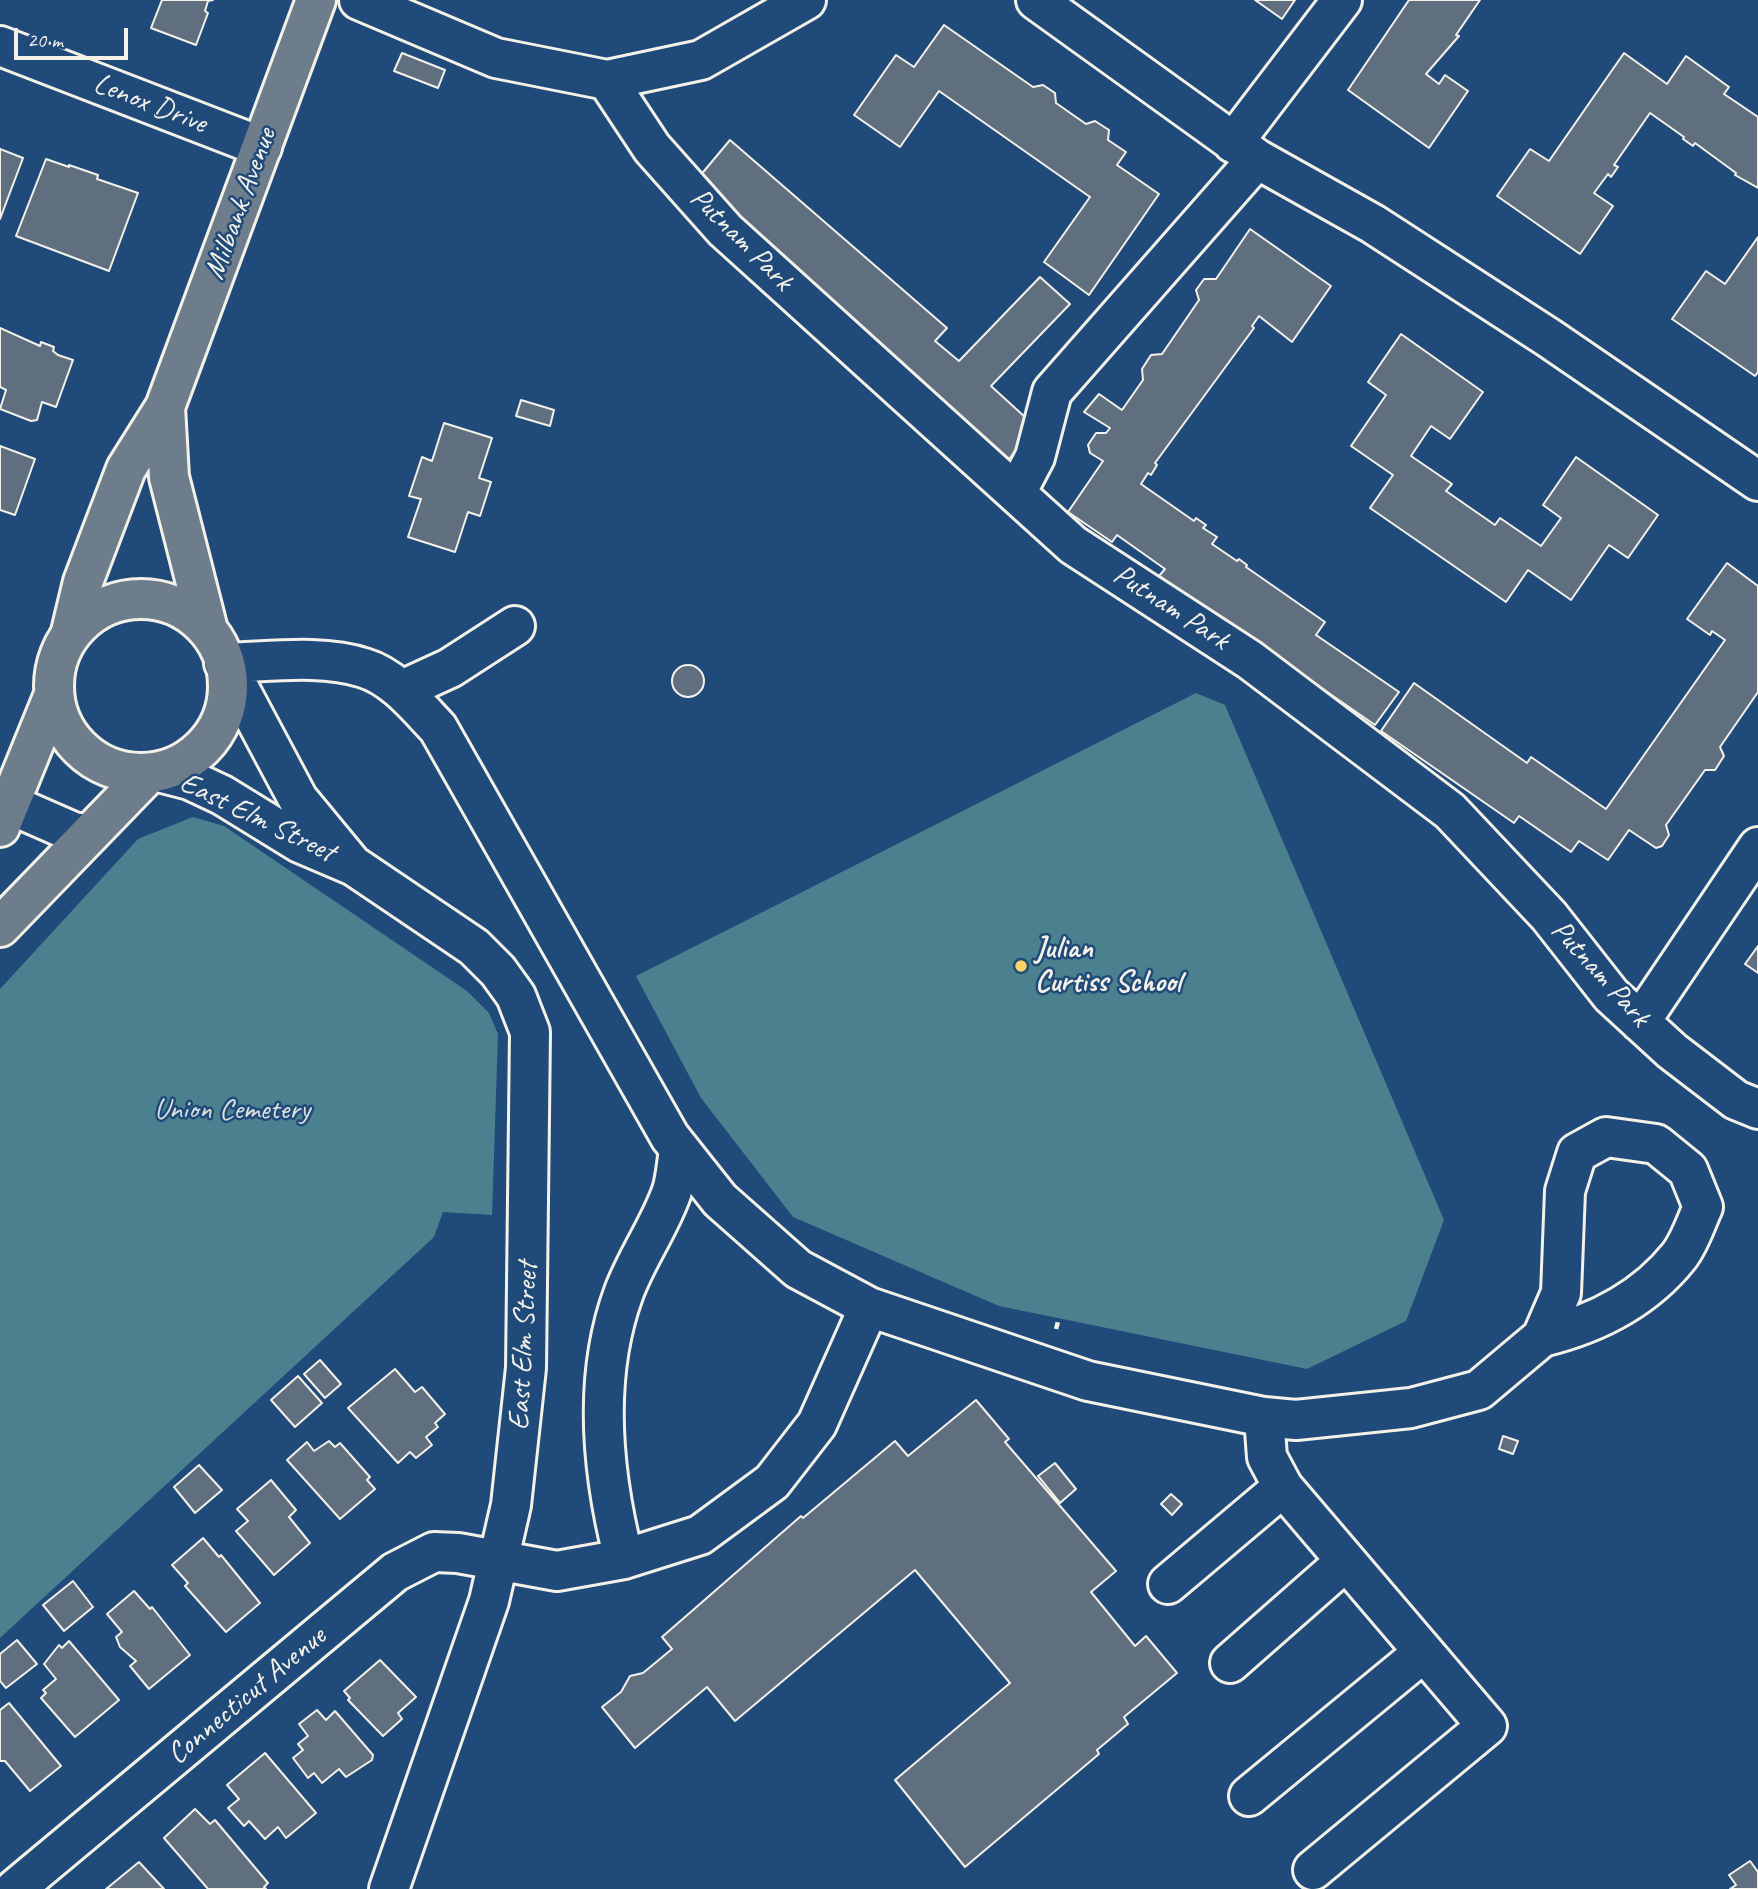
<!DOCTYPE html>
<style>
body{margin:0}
#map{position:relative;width:1758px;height:1889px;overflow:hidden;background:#1f4a7a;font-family:Caveat,sans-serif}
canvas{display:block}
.scale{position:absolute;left:14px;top:28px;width:114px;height:32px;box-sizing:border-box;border:4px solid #f4f1e8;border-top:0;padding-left:9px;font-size:21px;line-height:24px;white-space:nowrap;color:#f4f1e8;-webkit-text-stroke:5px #1f4a7a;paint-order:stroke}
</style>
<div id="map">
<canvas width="1758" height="1889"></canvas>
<div class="scale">20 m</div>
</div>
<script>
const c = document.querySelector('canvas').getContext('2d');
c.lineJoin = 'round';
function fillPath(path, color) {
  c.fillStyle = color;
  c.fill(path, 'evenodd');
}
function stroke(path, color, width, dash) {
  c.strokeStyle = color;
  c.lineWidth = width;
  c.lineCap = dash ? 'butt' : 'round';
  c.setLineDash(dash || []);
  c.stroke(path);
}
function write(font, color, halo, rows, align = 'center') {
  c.font = font + ' Caveat,sans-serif';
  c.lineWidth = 5;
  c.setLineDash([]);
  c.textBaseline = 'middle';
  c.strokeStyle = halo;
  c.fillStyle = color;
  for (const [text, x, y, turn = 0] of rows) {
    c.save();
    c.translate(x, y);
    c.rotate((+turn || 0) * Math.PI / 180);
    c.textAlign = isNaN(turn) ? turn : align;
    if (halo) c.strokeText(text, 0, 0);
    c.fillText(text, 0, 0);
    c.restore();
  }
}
fillPath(new Path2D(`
 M1196,693L1225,705L1444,1220L1406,1321L1307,1369L999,1306L793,1217L701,1098L636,976Z
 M193,817L224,826L467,991L489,1013L498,1034L492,1215L443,1212L434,1237L0,1638V989L138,839Z`), '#4b808e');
const building = new Path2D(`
 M162,0H213L208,1L205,11L208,13L196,45L151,28Z
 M1255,0H1295L1282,19Z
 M1409,0H1480L1456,35L1459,36L1426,74L1439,84L1445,75L1468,91L1429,148L1348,90Z
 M944,25L1033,87L1043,85L1055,93L1056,103L1086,124L1095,121L1109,130L1108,140L1126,152L1117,165L1159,194L1089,295L1044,262L1090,197L939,91L900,147L854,115L896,55L914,67Z
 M402,53L445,70L438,88L394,71Z
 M1624,53L1667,84L1686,56L1729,87L1724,94L1758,117V188L1735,175L1736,173L1695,143L1693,146L1683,139L1684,137L1650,113L1614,165L1618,167L1611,177L1608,174L1594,193L1613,206L1580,254L1497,196L1530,149L1549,161Z
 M730,140L947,328L935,341L959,361L1040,277L1070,304L991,386L1037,428L1009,459L694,183Z
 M0,149L23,158L0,219Z
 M46,159L69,167V165L98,175L97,179L138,193L109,271L16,236Z
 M1250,229L1331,286L1292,342L1259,316L1252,326L1254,328L1155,463L1157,465L1151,475L1148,473L1141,484L1194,521L1196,518L1206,525L1203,528L1217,537L1212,544L1237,561L1239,559L1247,565L1246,567L1325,622L1316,635L1399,692L1375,725L1159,576L1165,569L1117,535L1112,542L1068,512L1103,461L1090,453L1088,445L1096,433H1106L1110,428L1084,412L1099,394L1122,410L1143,380L1142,369L1151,355L1162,354L1199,300L1196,290L1204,279H1216Z
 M1758,237V372L1755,376L1672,319L1706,271L1725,284Z
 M0,328L40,346L41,342L54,347L53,351L58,355L73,360L56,407L42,402L37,420L31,421L0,409L6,390L0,387Z
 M1401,334L1483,392L1450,439L1431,426L1411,456L1452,484L1446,491L1495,525L1500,518L1541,546L1561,518L1543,505L1576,457L1658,515L1628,558L1609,545L1571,600L1528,570L1506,602L1370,508L1393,475L1351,446L1386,395L1368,382Z
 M521,400L554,410L550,426L516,416Z
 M444,423L492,438L479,478L491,482L480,516L468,512L455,552L408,537L421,499L409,496L422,457L432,461Z
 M0,446L35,459L15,515L0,510Z
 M1727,563L1758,586V692L1720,747L1724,756L1715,770H1705L1666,825L1669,835L1662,846L1656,848L1629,830L1608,860L1579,841L1571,852L1519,816L1514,823L1381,731L1414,683L1527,763L1531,757L1606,809L1725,640L1712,631L1710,635L1687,619Z
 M672 681a16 16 0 1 1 32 0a16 16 0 1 1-32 0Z
 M1758,946V973L1745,964Z
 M320,1360L341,1384L325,1398L304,1374Z
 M395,1369L415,1392L422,1387L445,1414L435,1423L438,1427L426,1437L432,1445L416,1458L410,1452L398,1463L348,1408Z
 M298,1376L322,1403L295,1427L271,1400Z
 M976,1400L1009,1439L1005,1442L1116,1571L1091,1592L1135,1646L1146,1636L1177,1673L1124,1717L1128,1724L1097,1750L1099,1754L965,1867L895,1780L1010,1683L915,1570L735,1721L707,1687L635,1748L602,1707L621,1692L630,1676L643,1673L672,1649L662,1637L801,1516L803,1518L895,1441L908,1456Z
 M1503,1436L1518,1441L1513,1454L1499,1449Z
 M329,1441L335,1447L340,1443L370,1477L367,1480L375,1489L340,1519L287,1460L307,1442L314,1451Z
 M1055,1463L1076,1489L1060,1503L1038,1476Z
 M199,1465L222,1490L195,1513L174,1487Z
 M271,1480L296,1510L289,1517L310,1543L274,1575L236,1531L248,1521L237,1509Z
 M1171,1494L1182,1504L1172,1515L1161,1504Z
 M203,1538L219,1557L221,1555L260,1603L226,1632L185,1586L188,1583L172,1565Z
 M73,1581L93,1607L64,1631L43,1605Z
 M134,1591L150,1609L152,1607L190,1655L149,1689L130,1666L136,1661L120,1647L116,1637L122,1632L107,1614Z
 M17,1640L37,1664L6,1688L0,1681V1654Z
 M69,1641L119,1700L75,1737L41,1698L46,1693L43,1690L56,1679L44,1664L59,1645L62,1648Z
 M380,1660L416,1697L398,1713L402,1719L383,1736L348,1700L350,1698L344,1691Z
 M9,1703L61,1766L30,1791L5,1761H0V1710Z
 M317,1710L326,1720L335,1711L373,1755L372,1760L346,1777L339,1769L322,1783L314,1773L308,1778L293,1758L303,1750L298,1744L308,1736L299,1724Z
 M265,1753L316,1813L286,1838L278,1827L265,1839L249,1821L244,1826L228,1808L239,1799L227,1785Z
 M195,1809L210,1824L215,1820L268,1883L264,1887L266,1889H208L164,1838Z
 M1750,1861L1758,1872V1889H1730L1736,1885L1729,1875Z
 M139,1862L164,1889H106Z`);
fillPath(building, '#606f80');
stroke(building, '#f4f1e8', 2);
const minor = new Path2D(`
 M359,0L496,58L607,80L701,60L806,0
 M1036,0L1257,159L1373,224L1549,338L1758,481
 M0,46L262,147
 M607,80L652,148L725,230L1073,545L1250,660L1450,811L1549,916L1611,995L1672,1051L1736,1100L1758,1109
 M1233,143L1342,0
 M1016,493L1035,457L1052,392L1257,159
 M224,663C268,662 322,654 364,668C394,677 417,706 438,728L670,1137L720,1200L798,1269L869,1307L1088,1381L1264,1417L1296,1420L1411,1408L1479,1390L1542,1337L1561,1293L1565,1191L1577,1153L1606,1137L1656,1144L1688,1170L1703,1207C1696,1222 1690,1242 1679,1256C1644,1300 1596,1324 1542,1337
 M228,675L240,690L298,799L350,862
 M402,690L450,668L515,626
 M159,772L190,780L222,795L300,843L354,866L474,947L498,971L516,996L530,1032L526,1368L511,1505L489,1601L389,1889
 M0,800L73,832L88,834
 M1640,1022L1758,847
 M1264,1417L1267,1457L1283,1487L1487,1726L1313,1870
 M624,1559C602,1473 592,1378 624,1292C637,1257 660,1226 672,1191C676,1178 677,1163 679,1149
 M1168,1584L1283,1487
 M1230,1663L1346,1561
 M1249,1796L1424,1652
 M15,1889L395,1572L434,1552L458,1553L557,1571L624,1559L700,1535L772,1482L817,1424L869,1307`);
const major = new Path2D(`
 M165,407L169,477L208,630
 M54 686a87 87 0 1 1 174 0a87 87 0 1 1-174 0Z
 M71,632L83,582L126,469L165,407L316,0
 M0,827L53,697
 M0,927L148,774`);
stroke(minor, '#f4f1e8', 44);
stroke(major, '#f4f1e8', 44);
stroke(new Path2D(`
 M1056,1329L1059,1318`), '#f4f1e8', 4.5, [7, 5]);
stroke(minor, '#1f4a7a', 38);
stroke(major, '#6d7d8c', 38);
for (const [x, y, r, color] of [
 [1021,966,7,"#ffd166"]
]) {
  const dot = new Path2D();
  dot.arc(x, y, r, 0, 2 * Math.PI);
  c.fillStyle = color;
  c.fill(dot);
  stroke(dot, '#1f4a7a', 2.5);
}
write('30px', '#f4f1e8', '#1f4a7a', [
 ["Lenox Drive",150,104,21],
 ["Milbank Avenue",241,204,-70],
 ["Putnam Park",741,240,45],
 ["Putnam Park",1171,608,33],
 ["East Elm Street",257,818,26],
 ["Putnam Park",1600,974,48],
 ["East Elm Street",524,1346,-87],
 ["Connecticut Avenue",247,1696,-40]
]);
write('bold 30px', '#f4f1e8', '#1f4a7a', [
 ["Julian",1035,949],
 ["Curtiss School",1035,983]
], 'left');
write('30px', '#dbe0da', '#1f4a7a', [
 ["Union Cemetery",232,1110]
]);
</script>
